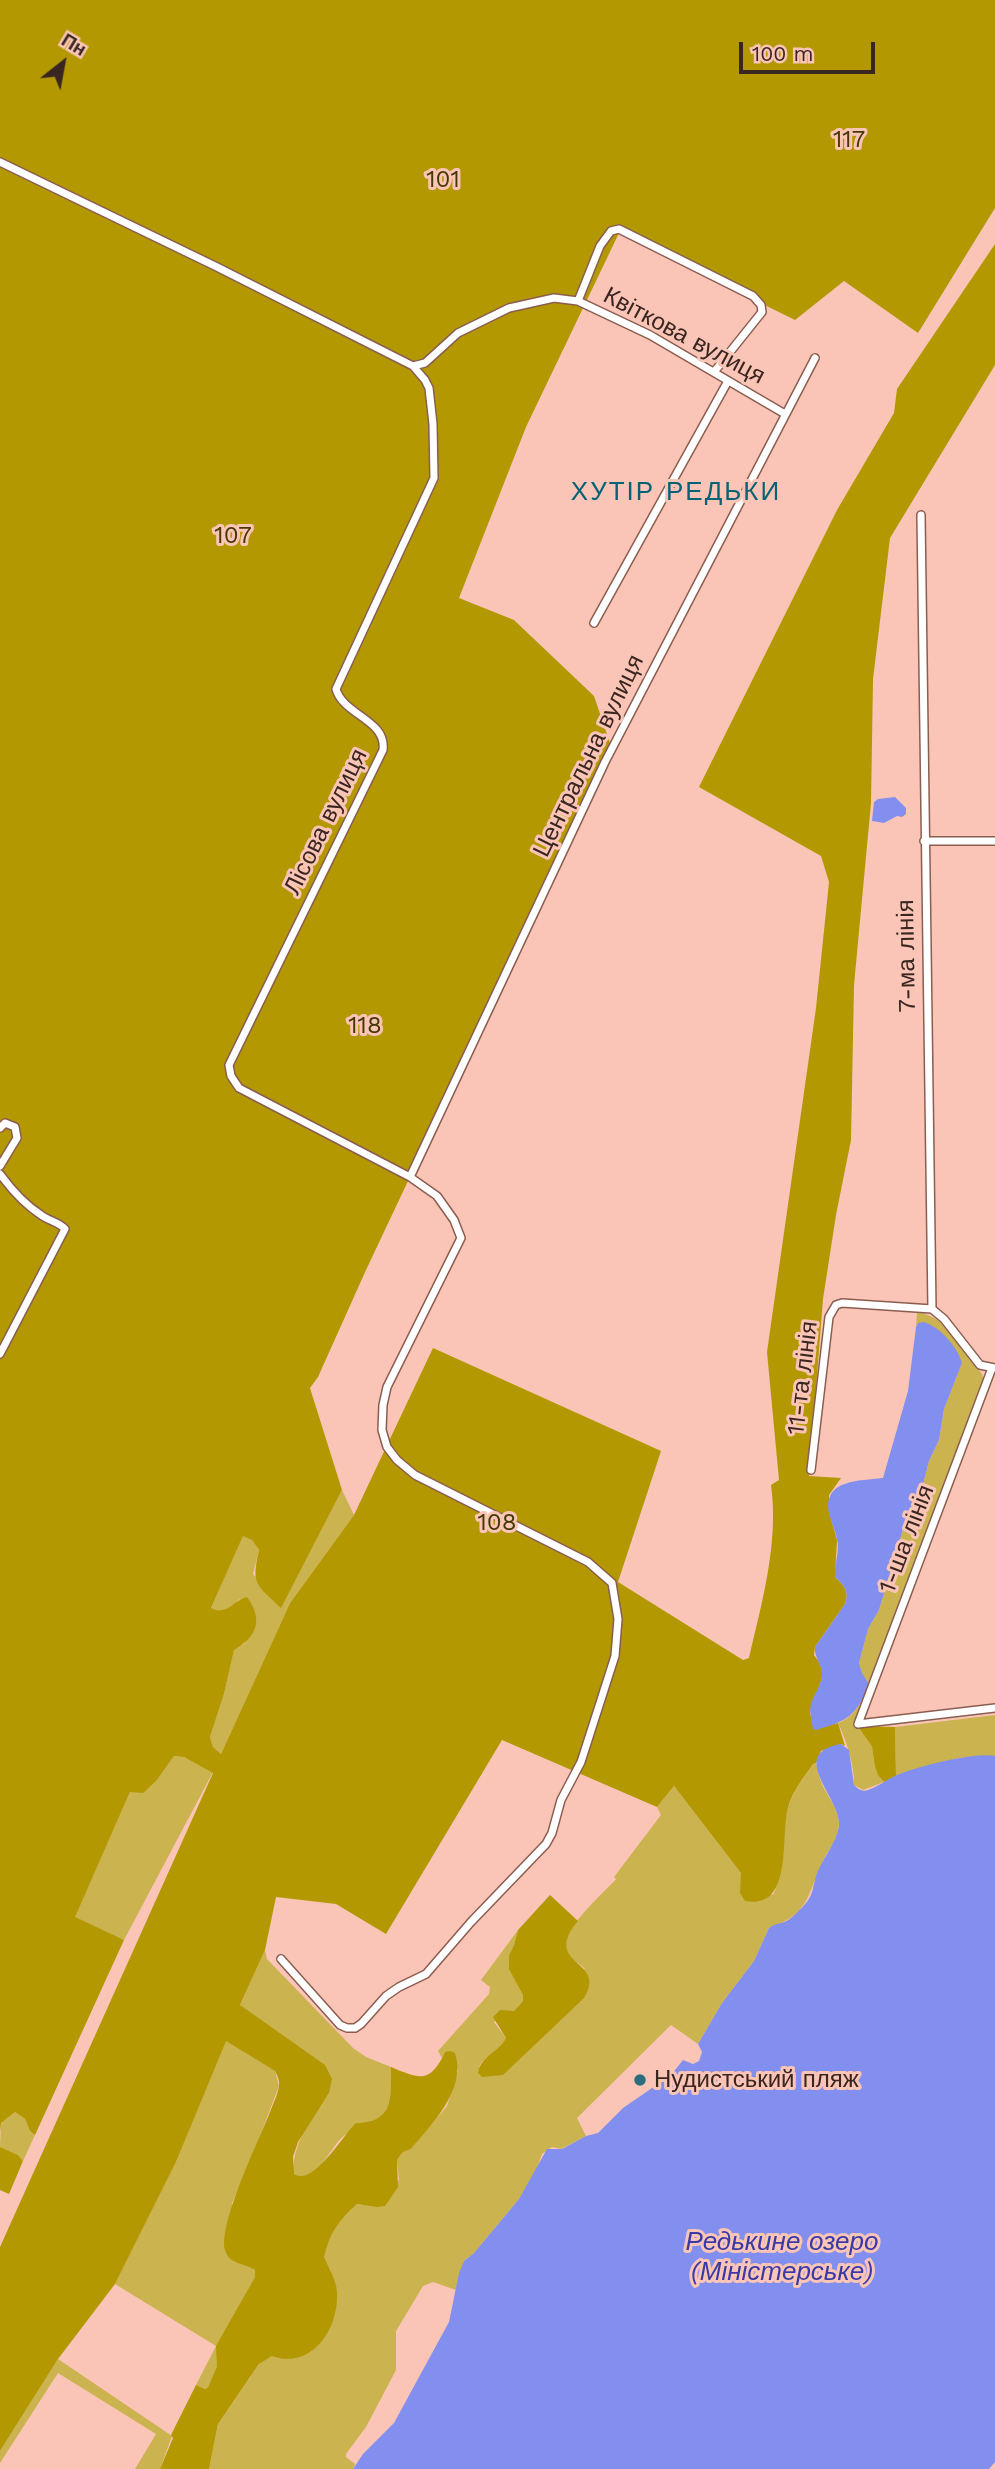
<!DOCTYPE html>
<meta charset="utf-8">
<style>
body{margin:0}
#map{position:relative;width:995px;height:2469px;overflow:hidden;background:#fac5b6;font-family:"Work Sans",sans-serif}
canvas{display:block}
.north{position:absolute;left:28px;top:28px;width:70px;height:70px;-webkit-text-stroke:5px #fac5b6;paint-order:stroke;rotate:31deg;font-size:19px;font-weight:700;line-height:28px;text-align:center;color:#3a2620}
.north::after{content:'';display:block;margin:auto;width:24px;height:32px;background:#3a2620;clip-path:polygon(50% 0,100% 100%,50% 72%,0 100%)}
.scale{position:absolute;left:739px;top:42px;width:136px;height:32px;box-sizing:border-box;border:4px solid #3a2620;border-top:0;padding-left:9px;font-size:21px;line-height:24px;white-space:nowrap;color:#3a2620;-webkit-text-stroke:5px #fac5b6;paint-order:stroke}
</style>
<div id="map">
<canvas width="995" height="2469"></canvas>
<div class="north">Пн</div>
<div class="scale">100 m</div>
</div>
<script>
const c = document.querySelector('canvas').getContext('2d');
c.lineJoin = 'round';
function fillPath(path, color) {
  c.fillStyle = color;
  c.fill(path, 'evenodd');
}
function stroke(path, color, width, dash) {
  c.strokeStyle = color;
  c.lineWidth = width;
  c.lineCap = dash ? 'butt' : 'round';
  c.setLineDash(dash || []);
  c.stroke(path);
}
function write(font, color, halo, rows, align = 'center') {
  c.font = font + ' "Work Sans",sans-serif';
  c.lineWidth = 6;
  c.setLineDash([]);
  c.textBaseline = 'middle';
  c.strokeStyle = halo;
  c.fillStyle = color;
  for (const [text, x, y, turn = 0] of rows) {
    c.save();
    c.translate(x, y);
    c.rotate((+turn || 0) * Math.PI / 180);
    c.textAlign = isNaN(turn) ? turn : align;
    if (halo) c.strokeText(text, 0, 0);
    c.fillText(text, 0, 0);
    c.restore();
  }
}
fillPath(new Path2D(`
 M917,1312C948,1317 965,1351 982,1374L984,1381L869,1684L862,1673L859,1663L868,1629L879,1610L907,1516L920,1496L929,1461L939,1440L944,1409L962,1363C953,1341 940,1331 918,1323L916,1327Z
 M342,1490L354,1515L290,1603L221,1754L213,1747L210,1737L224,1694L234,1649L245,1643L240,1599C231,1608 224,1614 211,1608L243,1535L252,1540L259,1550L253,1574L281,1607Z
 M866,1691L857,1726C861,1733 867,1738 871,1744C879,1756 872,1769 884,1782L863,1790L854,1785C854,1763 847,1743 838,1723C853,1718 860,1705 866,1691Z
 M995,1715V1756L958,1758L896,1776L895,1727Z
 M174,1756L184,1757L213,1772L124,1940L74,1918L130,1792L157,1780Z
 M816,1763C818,1771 819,1778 822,1784C828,1797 839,1810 839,1824C839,1836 829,1849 824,1859C807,1893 811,1914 769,1928L754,1961L722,2003L698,2044L671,2025L577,2118L586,2136L561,2149L552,2147L542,2154L537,2168L519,2199L474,2253L464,2261L456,2290L433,2282L423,2286L396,2331V2370L366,2427L346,2454V2457L355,2464L353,2469H209L218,2424L260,2363L272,2356L331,2271L323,2257C329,2234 339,2220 357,2204L376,2207L399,2180L397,2160L403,2152L411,2149L447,2106L458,2071L445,2052L442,2058L438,2051L489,1994L490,1987L481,1980L518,1930L514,1945L509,1955L523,1995V2001L514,2011L508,2012L494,2022L506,2038C501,2050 485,2054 479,2067L585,1969C579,1963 569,1958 566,1949C560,1930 604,1893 616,1879L614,1877L661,1815L657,1807L674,1786L741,1873L773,1895C786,1868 780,1836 788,1807C793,1791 804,1778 813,1764Z
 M265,1950L267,1959L353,2048L366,2057L391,2067C391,2083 393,2101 383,2115C376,2125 355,2128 345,2135C331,2144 315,2189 293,2174C293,2140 311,2121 329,2093L240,2005Z
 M225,2040L275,2071L279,2086L250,2162L232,2203L249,2265L255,2270V2277L217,2346V2366L208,2387L205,2389L196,2385L216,2346L115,2284L176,2162Z
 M15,2112L25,2119L30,2131L35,2135L23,2161L18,2155L0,2147L1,2123Z
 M58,2359L172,2436L160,2469H135L156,2434L58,2373L0,2463V2451Z`), '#cbb34f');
fillPath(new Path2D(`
 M0,0H995V208L918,333L844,281L795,320L619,233L526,427L459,598L514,620L594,696L612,749L366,1270L318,1377L310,1388L342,1490L281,1608C256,1584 251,1585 259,1550L252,1540L243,1536L211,1608C228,1616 232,1601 247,1597C263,1619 258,1636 234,1650L224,1694L210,1737L213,1747L221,1754L290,1603L354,1515L433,1348L661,1451L618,1582L743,1660L749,1658C762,1602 779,1543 771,1485L779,1480L767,1352L816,1008L829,882L821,856L699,787L837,510L894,413L897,389L995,244V365L890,538L873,679L871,803L854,985L851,1140L836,1215L823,1299L809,1476L841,1478L829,1495V1512L837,1540L835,1577C844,1585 850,1592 845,1604L815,1647L814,1655L820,1663L823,1675L810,1713L814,1729L838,1723L845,1746L841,1744L821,1751L816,1763L813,1764C803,1779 790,1794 787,1812C781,1842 792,1910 745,1901L740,1893L741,1873L674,1786L657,1807L502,1740L386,1934L336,1904L276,1897L265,1950L240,2005L325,2065L332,2079L329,2093L298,2142L293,2157L294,2174C313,2187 342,2136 356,2123C394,2123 391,2097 391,2067C420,2079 430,2084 445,2052L450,2051L455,2053C467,2089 432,2124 411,2149L403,2152L397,2160L398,2187L385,2206L376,2207L357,2204C339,2220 329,2234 324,2257C329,2268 336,2280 337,2292C339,2329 312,2370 272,2356L259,2364L218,2424L209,2469H160L173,2438L171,2435L196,2385L205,2389L208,2387L217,2366L216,2346L255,2277V2270C245,2263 229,2265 225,2250C218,2224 259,2140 270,2112C273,2104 278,2094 279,2086C280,2081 277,2075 275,2071L226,2041L176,2162L115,2284L58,2359L0,2451V2247L213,1773L184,1757L174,1756L157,1780L143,1793L130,1792L75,1917L124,1940L35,2135L30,2131L25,2119L15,2112L1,2123L0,2132Z
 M857,1726L895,1727L896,1776L884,1782L878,1775L875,1766L872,1746Z
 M550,1895L578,1921C540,1966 609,1959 584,1998L503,2075L482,2077L478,2073C481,2055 499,2052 506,2038L493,2017L500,2010L514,2011L523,2001V1995L509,1969V1955L514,1945L518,1930Z
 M0,2147L18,2155L23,2161L9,2194L0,2190Z`), '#b39801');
fillPath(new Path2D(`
 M895,797L906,808V814L902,817L897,816L884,823L872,821L874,802L878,799Z
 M924,1322C941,1328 957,1346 962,1363L944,1409L939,1440L929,1461L920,1496L907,1516L879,1610L868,1629L859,1663L862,1673L869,1684C857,1716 847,1721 816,1730L813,1729C812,1721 808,1709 812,1701C815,1693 822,1684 822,1674C822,1664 814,1658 815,1647L845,1604C850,1592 844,1585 835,1577C834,1564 840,1552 837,1539C835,1530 831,1522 829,1513C823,1479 859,1481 883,1478L908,1391L916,1327L918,1323Z
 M841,1744L849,1750L854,1785C858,1789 862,1792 868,1790C877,1787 885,1781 893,1777C914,1767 973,1752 995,1756V2462L989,2469H353L363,2454L394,2423L449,2322L459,2273L464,2261L474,2253L519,2199L547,2149H562L586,2136L598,2133L623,2108L671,2075L683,2060L693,2064L699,2061L702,2052L698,2044L722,2003L754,1961L769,1928C776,1922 784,1925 792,1917C798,1912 806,1904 810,1897C814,1889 814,1879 818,1871C824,1857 836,1842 839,1827C843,1799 785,1754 841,1744Z`), '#828fef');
const minor = new Path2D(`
 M0,162L217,267L413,366L425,380L429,388L433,424L434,478L336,689C343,715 387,720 383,750L229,1065L231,1076L239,1088L410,1177L437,1196L454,1220L461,1238L387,1387L383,1405L382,1430L387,1447L397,1460L415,1475L588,1562L612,1583L618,1619L615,1656L581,1762L561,1800L552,1833L546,1844L471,1922L426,1974L399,1987L386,1996L361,2024L355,2028H347L340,2025L281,1959
 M578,301L600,246L611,231L619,229L753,296L761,305L762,312L714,372
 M413,366L425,363L458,333L509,308L554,298L578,301L650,335L785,414
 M921,515L932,1309L944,1319L980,1365L995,1368
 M594,623L728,381
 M924,841H995
 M0,1128L5,1123L15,1127L17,1138L0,1166
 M0,1174C11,1189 24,1204 41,1215C49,1221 59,1222 65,1229L0,1354
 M410,1177L605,762L815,358
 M992,1368L858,1724L995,1708
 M811,1470L829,1317L836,1305L842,1303L932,1309`);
stroke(minor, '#8b5d50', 10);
stroke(minor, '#fff', 7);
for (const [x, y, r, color] of [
 [640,2080,7,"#2a6e7e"]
]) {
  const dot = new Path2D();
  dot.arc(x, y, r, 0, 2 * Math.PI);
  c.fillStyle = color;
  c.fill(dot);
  stroke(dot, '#fac5b6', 2.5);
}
write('24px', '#443904', '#fac5b6', [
 ["117",849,140],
 ["101",443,180],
 ["107",233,536],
 ["118",365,1026],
 ["108",497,1523]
]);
write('24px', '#3a2620', '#fac5b6', [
 ["Квіткова вулиця",684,336,28],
 ["Центральна вулиця",589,756,-64],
 ["Лісова вулиця",326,822,-64],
 ["7-ма лінія",907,956,-91],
 ["11-та лінія",803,1378,-83],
 ["1-ша лінія",907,1539,-69]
]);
write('24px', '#3a2620', '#fac5b6', [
 ["Нудистський пляж",654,2080]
], 'left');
c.letterSpacing = '2px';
write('26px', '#066274', '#fac5b6', [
 ["ХУТІР РЕДЬКИ",676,492]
]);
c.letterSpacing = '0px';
write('italic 26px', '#3a3aa7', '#fac5b6', [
 ["Редькине озеро",782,2242],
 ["(Міністерське)",782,2272]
]);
</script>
